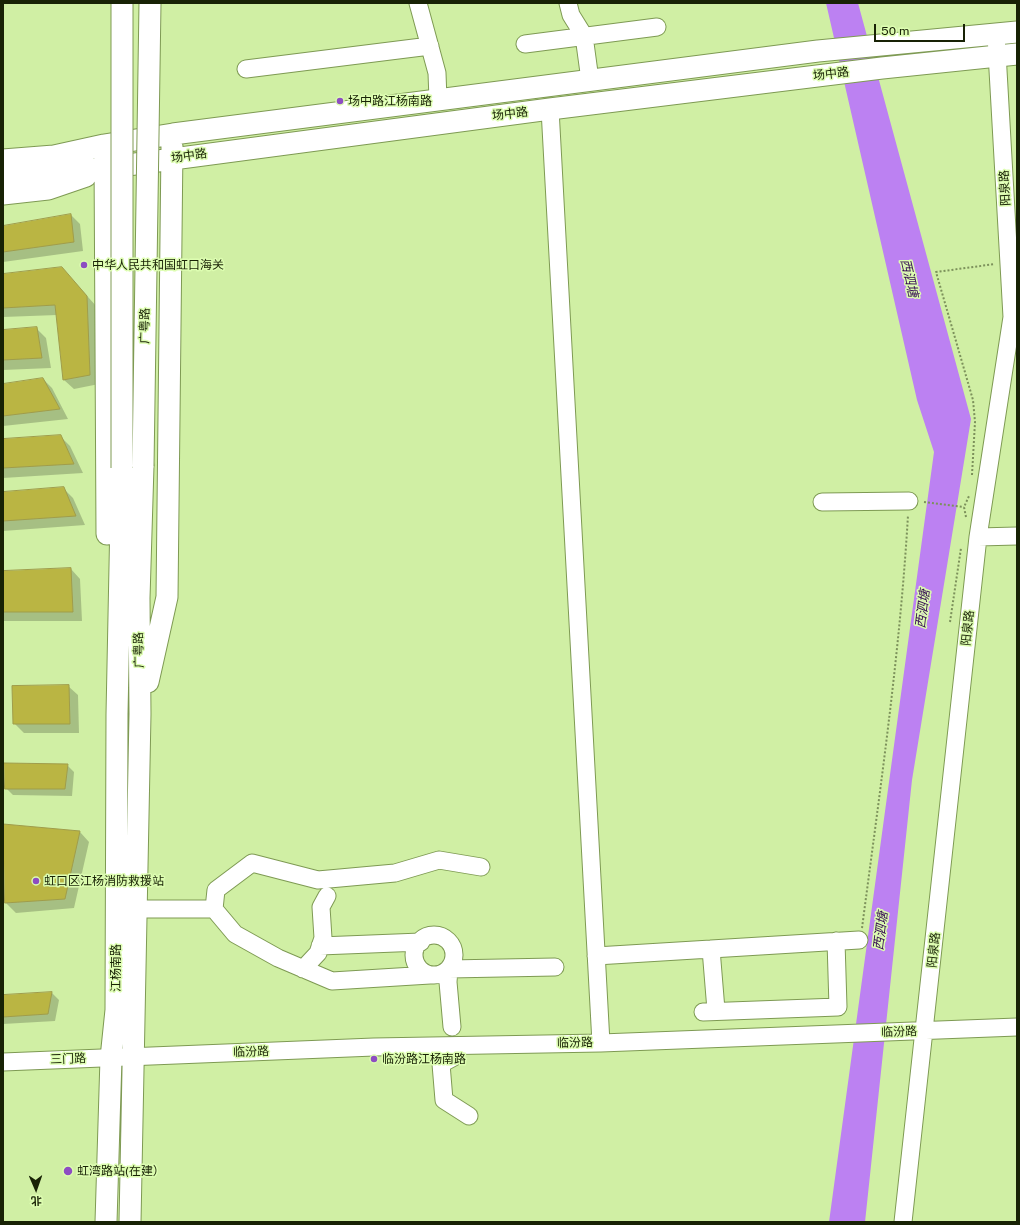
<!DOCTYPE html>
<meta charset="utf-8">
<style>
body{margin:0}
#map{position:relative;width:1020px;height:1225px;overflow:hidden;background:#d0efa4;font-family:"Public Sans","Noto Sans SC",sans-serif}
canvas{display:block}
.frame{position:absolute;inset:0;border:4px solid #182205;pointer-events:none}
.north{position:absolute;left:16px;top:1169px;width:40px;height:40px;-webkit-text-stroke:3px #ddfdb1;paint-order:stroke;rotate:178deg;font-size:11px;font-weight:700;line-height:16px;text-align:center;color:#182205}
.north::after{content:'';display:block;margin:auto;width:14px;height:18px;background:#182205;clip-path:polygon(50% 0,100% 100%,50% 72%,0 100%)}
.scale{position:absolute;left:874px;top:24px;width:91px;height:18px;box-sizing:border-box;border:2px solid #182205;border-top:0;padding-left:5px;font-size:12px;line-height:14px;white-space:nowrap;color:#182205;-webkit-text-stroke:3px #ddfdb1;paint-order:stroke}
</style>
<div id="map">
<canvas width="1020" height="1225"></canvas>
<div class="frame"></div>
<div class="north">北</div>
<div class="scale">50 m</div>
</div>
<script>
const c = document.querySelector('canvas').getContext('2d');
c.lineJoin = 'round';
function fillPath(path, color) {
  c.fillStyle = color;
  c.fill(path, 'evenodd');
}
function stroke(path, color, width, dash) {
  c.strokeStyle = color;
  c.lineWidth = width;
  c.lineCap = dash ? 'butt' : 'round';
  c.setLineDash(dash || []);
  c.stroke(path);
}
function write(font, color, halo, rows, align = 'center') {
  c.font = font + ' "Public Sans","Noto Sans SC",sans-serif';
  c.lineWidth = 3;
  c.setLineDash([]);
  c.textBaseline = 'middle';
  c.strokeStyle = halo;
  c.fillStyle = color;
  for (const [text, x, y, turn = 0] of rows) {
    c.save();
    c.translate(x, y);
    c.rotate((+turn || 0) * Math.PI / 180);
    c.textAlign = isNaN(turn) ? turn : align;
    if (halo) c.strokeText(text, 0, 0);
    c.fillText(text, 0, 0);
    c.restore();
  }
}
fillPath(new Path2D(`
 M826,3H858L971,419L912,780L865,1222H829L934,452L917,400Z`), '#bc81f2');
fillPath(new Path2D(`
 M71,215L80,224L83,251L3,262V227Z
 M3,275L71,278L97,307L99,384L74,389L64,380L57,315L3,317Z
 M36,328L46,338L51,368L3,370V331Z
 M43,379L52,388L68,419L3,426V385Z
 M60,436L70,446L83,473L3,478V440Z
 M63,488L73,498L85,525L3,531V493Z
 M71,569L80,579L82,621H3V572Z
 M68,686L78,695L79,733H24L14,723Z
 M67,765L74,772L72,796L13,795L6,788Z
 M3,825L80,832L89,842L74,908L16,913L6,903Z
 M52,993L59,1000L55,1021L3,1024V996Z`), '#0003');
const building = new Path2D(`
 M71,214L74,242L3,252V226Z
 M62,267L87,296L90,375L63,380L55,305L3,308V274Z
 M37,327L42,358L3,360V330Z
 M43,378L60,409L3,416V384Z
 M61,435L74,464L3,468V439Z
 M64,487L76,516L3,521V492Z
 M71,568L73,612H3V571Z
 M69,685L70,724H13L12,686Z
 M4,763L68,764L65,789H5Z
 M3,824L80,831L65,899L5,903Z
 M52,992L48,1014L3,1017V995Z`);
fillPath(building, '#bab543');
stroke(building, '#9f9c4b', 1);
const minor = new Path2D(`
 M418,3L437,73L438,100
 M568,3L571,15L584,36L590,80
 M525,44L657,27
 M246,69L430,46
 M550,109L601,1043
 M822,502L909,501
 M978,537L1017,536
 M136,909H214
 M414 955a20 20 0 1 1 40 0a20 20 0 1 1-40 0Z
 M320,946L421,942
 M711,949L716,1010
 M596,956L859,940
 M303,969L318,953L323,938L321,907L327,896
 M430,975L332,981L278,958L235,934L214,909L216,890L252,863L318,880L395,873L439,860L481,867
 M703,1012L838,1007L836,941
 M452,1027L448,982L449,969L555,967
 M454,1057L441,1064L444,1100L469,1116
 M3,1062L374,1047L601,1043L1017,1027
 M903,1222L978,537L1012,317L996,35`);
const major = new Path2D(`
 M105,155L107,534
 M3,160L54,156L104,145L173,134L818,51L1017,32
 M3,176L50,171L105,168L550,109L882,68L1017,54
 M3,194L48,189L86,176
 M148,682L167,597L172,146
 M106,1222L111,1058L116,1010L117,714L122,468
 M130,1222L140,714L139,598L143,466`);
stroke(minor, '#7e9a53', 19);
stroke(major, '#7e9a53', 23);
stroke(new Path2D(`
 M972,475L975,422L973,400L936,272L995,264
 M924,502L964,507
 M966,517L964,507L969,496
 M950,622L961,548
 M862,928C880,790 900,653 908,515`), '#7c915b', 2, [2, 2]);
stroke(minor, '#fff', 17);
stroke(major, '#fff', 21);
const majorBridge = new Path2D(`
 M143,466L150,3
 M122,468V3`);
stroke(majorBridge, '#7e9a53', 23, []);
stroke(majorBridge, '#fff', 21);
for (const [x, y, r, color] of [
 [340,101,4,"#8d4dc2"],
 [84,265,4,"#8d4dc2"],
 [36,881,4,"#8d4dc2"],
 [374,1059,4,"#8d4dc2"],
 [68,1171,5,"#8d4dc2"]
]) {
  const dot = new Path2D();
  dot.arc(x, y, r, 0, 2 * Math.PI);
  c.fillStyle = color;
  c.fill(dot);
  stroke(dot, '#ddfdb1', 1.5);
}
write('12px', '#182205', '#ddfdb1', [
 ["场中路",831,74,-7],
 ["场中路",510,114,-7],
 ["场中路",189,156,-8],
 ["阳泉路",1005,188,-93],
 ["广粤路",145,326,-89],
 ["阳泉路",968,628,-84],
 ["广粤路",139,650,-91],
 ["阳泉路",934,950,-84],
 ["江杨南路",116,968,-90],
 ["临汾路",899,1032,-2],
 ["临汾路",575,1043,-1],
 ["临汾路",251,1052,-2],
 ["三门路",68,1059,-2]
]);
write('12px', '#182205', '#ddfdb1', [
 ["场中路江杨南路",348,101],
 ["中华人民共和国虹口海关",92,265],
 ["虹口区江杨消防救援站",44,881],
 ["临汾路江杨南路",382,1059],
 ["虹湾路站(在建）",77,1171]
], 'left');
write('italic 13px', '#391156', '#ddfdb1', [
 ["西泗塘",909,278,77],
 ["西泗塘",923,609,-83],
 ["西泗塘",881,931,-83]
]);
</script>
